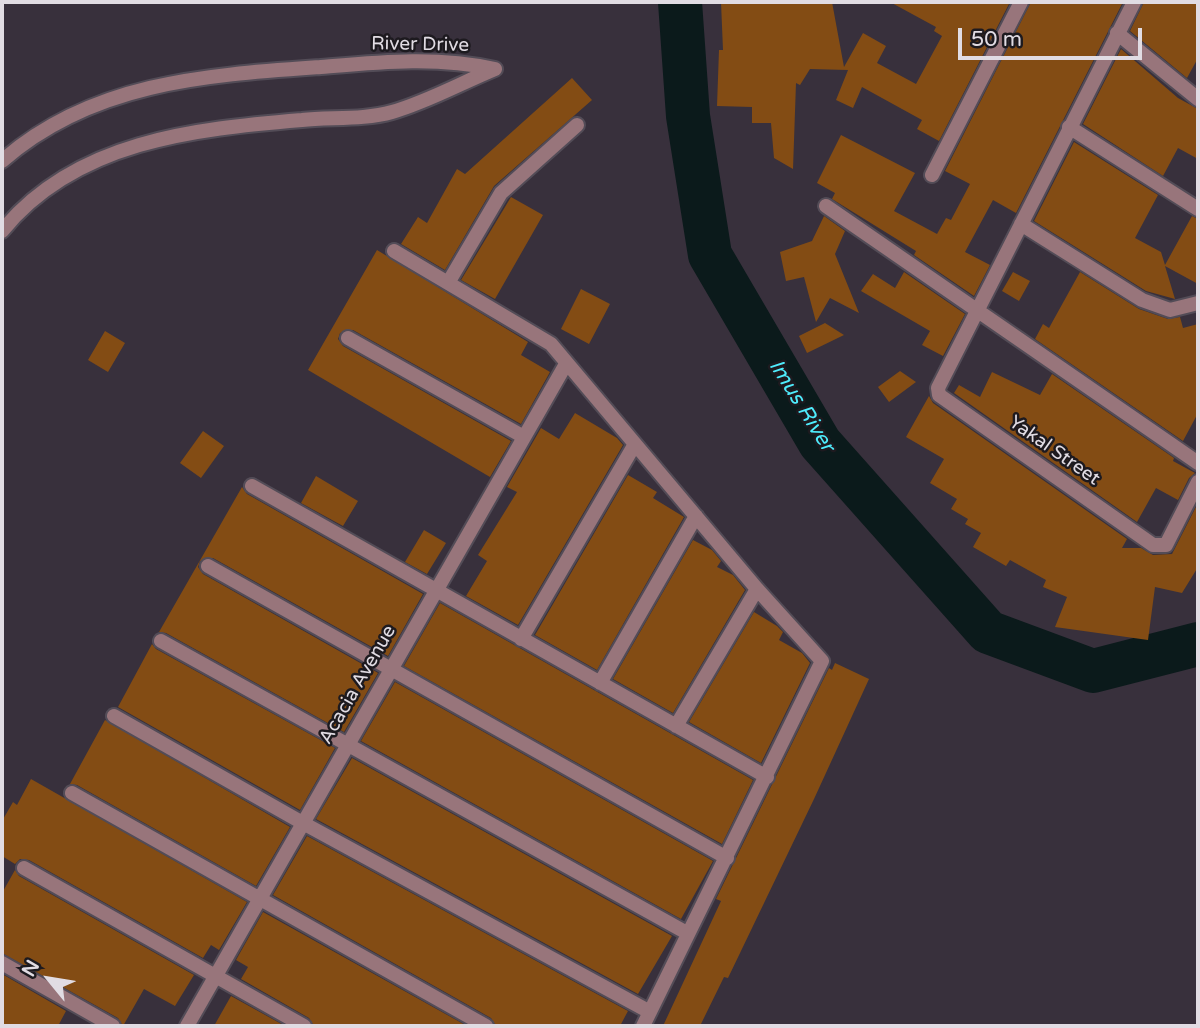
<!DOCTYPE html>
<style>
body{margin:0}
#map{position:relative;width:1200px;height:1028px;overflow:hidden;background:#38303c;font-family:"Varela Round",sans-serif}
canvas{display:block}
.frame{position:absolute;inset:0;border:4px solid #e1dce3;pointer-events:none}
.north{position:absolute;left:14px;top:944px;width:70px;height:70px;-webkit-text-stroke:5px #1d1a1f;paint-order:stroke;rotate:300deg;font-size:19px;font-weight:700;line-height:28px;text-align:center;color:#e1dce3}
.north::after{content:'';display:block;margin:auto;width:24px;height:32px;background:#e1dce3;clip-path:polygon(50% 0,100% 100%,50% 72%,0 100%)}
.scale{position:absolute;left:958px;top:28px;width:184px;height:32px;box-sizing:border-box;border:4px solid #e1dce3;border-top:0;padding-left:9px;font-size:21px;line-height:24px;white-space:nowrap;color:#e1dce3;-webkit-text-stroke:5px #1d1a1f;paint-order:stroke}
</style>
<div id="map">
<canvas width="1200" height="1028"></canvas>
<div class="frame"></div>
<div class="north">N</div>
<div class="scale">50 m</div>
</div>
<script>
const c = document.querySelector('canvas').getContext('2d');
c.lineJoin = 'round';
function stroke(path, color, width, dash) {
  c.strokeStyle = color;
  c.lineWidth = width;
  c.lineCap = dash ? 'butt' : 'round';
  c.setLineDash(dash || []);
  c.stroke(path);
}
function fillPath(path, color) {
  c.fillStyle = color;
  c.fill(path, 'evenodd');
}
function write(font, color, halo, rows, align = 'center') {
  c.font = font + ' "Varela Round",sans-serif';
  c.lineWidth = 5;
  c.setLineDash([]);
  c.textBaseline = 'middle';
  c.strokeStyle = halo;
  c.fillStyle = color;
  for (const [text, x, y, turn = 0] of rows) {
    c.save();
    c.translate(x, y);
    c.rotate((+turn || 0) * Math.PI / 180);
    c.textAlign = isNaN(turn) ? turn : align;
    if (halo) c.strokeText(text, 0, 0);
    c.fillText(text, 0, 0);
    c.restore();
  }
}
stroke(new Path2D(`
 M680,2L688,116L710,255L820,443L988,632L1093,671L1198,644`), '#0b1a1b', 44);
fillPath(new Path2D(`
 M721,2H832L844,67L863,33L886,46L877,63L916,84L942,36L934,31L936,27L890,2H1010L939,141L917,129L922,120L862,87L853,108L836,100L848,70L810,69L800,85L796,83L793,169L774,158L771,123H752V107L717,106L719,50H723Z
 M1031,2H1123L1016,213L993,200L965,252L990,265L974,296L914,255L916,251L832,199L835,193L817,183L841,135L915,173L894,211L937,234L946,218L951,220L970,184L945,171Z
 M1144,2H1198V58L1187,78L1130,31Z
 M1121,49L1178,98L1198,109V159L1178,148L1163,176L1083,124Z
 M572,78L592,100L494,186L445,270L401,244L418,217L427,223L457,169L465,174Z
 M1074,142L1158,195L1135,238L1161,252L1165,265L1192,216L1198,219V284L1165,266L1175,299L1146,291L1034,221Z
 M511,197L543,215L495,299L461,280Z
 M824,216L845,231L835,254L859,313L830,298L816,322L804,277L786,281L780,252L812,241Z
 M377,250L528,342L521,355L550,372L521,424L353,330L340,333L338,339L343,346L511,441L490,477L308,370Z
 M904,272L965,314L943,356L922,345L930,331L861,291L873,274L895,288Z
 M1013,272L1030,281L1019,301L1002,291Z
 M1080,272L1139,309L1168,319L1180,317L1183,328L1198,324V413L1183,441L1035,339L1043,324L1049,328Z
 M581,289L610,304L589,344L561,329Z
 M825,323L844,335L807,353L799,336Z
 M105,331L125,343L108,372L88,360Z
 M900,371L916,382L889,402L878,387Z
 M992,372L1040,395L1052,374L1174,458L1173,461L1195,473L1189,478L1178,500L1156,488L1137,522L954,393L959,385L980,397Z
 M929,396L933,403L1127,539L1122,548H1141L1153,555L1172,554L1198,503V567L1182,593L1155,587L1148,640L1055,627L1067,597L1043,587L1046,580L1010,560L1006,566L973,547L981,533L965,524L968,519L951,509L957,499L930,483L944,459L906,437Z
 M575,413L617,438L623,445L518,625L466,596L487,561L478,555L517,492L507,487L541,428L559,439Z
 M203,431L224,446L201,478L180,463Z
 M628,475L657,492L653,498L684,517L597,670L535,635Z
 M316,476L358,501L343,526L301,503Z
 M242,487L247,494L423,594L388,656L213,558L200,561L198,567L203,574L378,673L344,732L166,633L159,632Z
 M424,530L446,543L427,574L405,562Z
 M693,540L712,550L721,561L717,567L733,575L745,590L673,713L613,679Z
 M440,603L753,780L722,844L404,666Z
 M754,612L777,626L783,632L779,640L802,653L810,663L761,763L689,722Z
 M152,644L156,649L335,748L300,810L118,707Z
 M835,663L869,679L814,799L728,978L724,977L700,1026H663L721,901L716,899L829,668L832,670Z
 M395,682L713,861L681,919L361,741Z
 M105,720L290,827L256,886L77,785L70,784Z
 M352,758L672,936L638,994L316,819Z
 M31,779L247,902L219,950L211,945L203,958L29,860L20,859L15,864L2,856V821L13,802L17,805Z
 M307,836L628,1011L620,1026H496L491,1018L273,895Z
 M15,870L19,876L194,975L175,1006L144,989L123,1026L118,1018L2,953V893Z
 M263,912L467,1026H314L309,1018L241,979L248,967L236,960Z
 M2,974L66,1011L58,1026H2Z
 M231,996L285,1026H214Z`), '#834c14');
const pedestrian = new Path2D(`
 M932,175L1021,2`);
const minor = new Path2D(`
 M1134,2L938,388L939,395L1153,545H1166L1198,482
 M1117,33L1198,99
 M1069,127L1198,209
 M826,206L1198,463
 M1021,224L1142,300L1170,310L1198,303
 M394,251L551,344L757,589L822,661L643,1026
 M448,283L501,193L577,125
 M348,338L524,437
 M252,486L767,777
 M208,566L727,858
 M521,639L635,444
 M161,641L687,933
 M600,683L696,516
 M114,716L301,822L650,1012
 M676,726L757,589
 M72,793L486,1026
 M24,868L304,1026
 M2,963L113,1026
 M187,1026L566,364`);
const tertiary = new Path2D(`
 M2,161C92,82 207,75 321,67C379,62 437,56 495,69
 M2,231C75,141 194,129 302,120C330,117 364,120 392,112C427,102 461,83 495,69`);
stroke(pedestrian, '#534c57', 18);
stroke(minor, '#534c57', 18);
stroke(tertiary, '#534c57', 18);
stroke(pedestrian, '#98757b', 14);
stroke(minor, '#98757b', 14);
stroke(tertiary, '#98757b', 14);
write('19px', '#e1dce3', '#1d1a1f', [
 ["River Drive",420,45,1],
 ["Yakal Street",1054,451,35],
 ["Acacia Avenue",358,685,-60]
]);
write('italic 21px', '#4eecfc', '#1d1a1f', [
 ["Imus River",801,406,58]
]);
</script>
